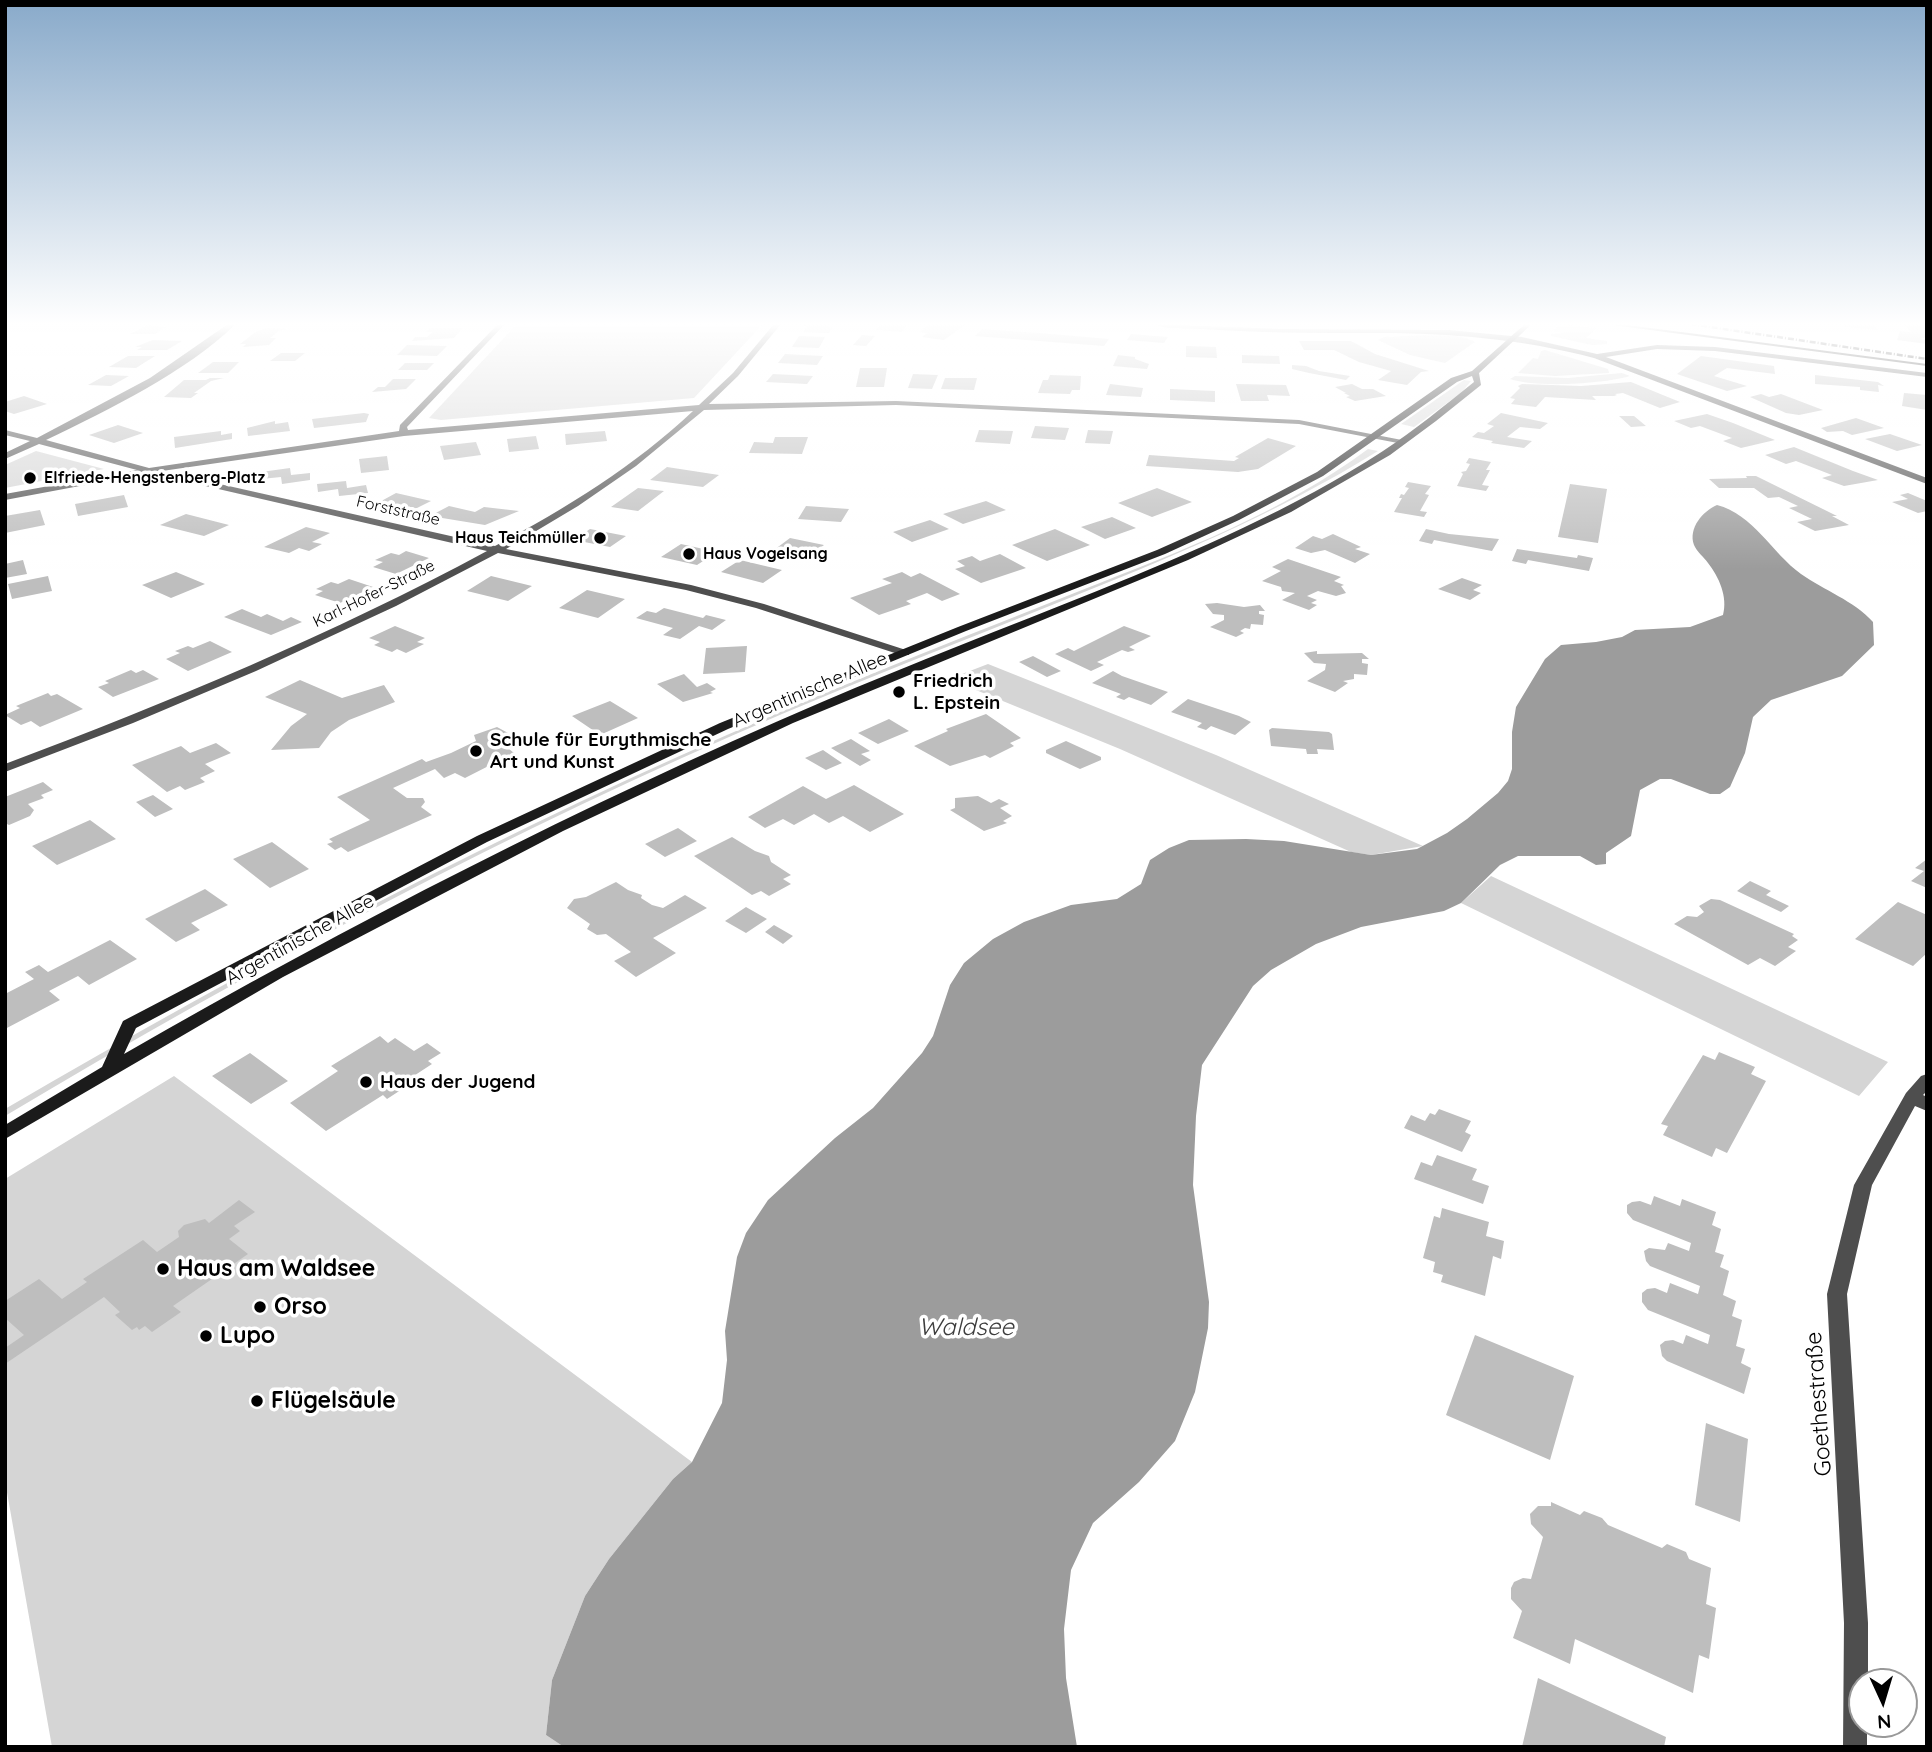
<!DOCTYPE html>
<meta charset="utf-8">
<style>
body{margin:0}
#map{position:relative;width:1932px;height:1752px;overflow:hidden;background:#fff;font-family:Quicksand,sans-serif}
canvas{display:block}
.frame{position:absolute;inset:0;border:7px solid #000;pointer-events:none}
.north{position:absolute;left:1848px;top:1668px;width:70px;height:70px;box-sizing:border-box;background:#fff;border:2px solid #999;border-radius:50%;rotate:176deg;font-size:19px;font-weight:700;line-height:28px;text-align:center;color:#000}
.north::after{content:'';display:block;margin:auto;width:24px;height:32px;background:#000;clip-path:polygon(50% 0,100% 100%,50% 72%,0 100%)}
</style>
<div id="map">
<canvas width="1932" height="1752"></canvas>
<div class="frame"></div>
<div class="north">N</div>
</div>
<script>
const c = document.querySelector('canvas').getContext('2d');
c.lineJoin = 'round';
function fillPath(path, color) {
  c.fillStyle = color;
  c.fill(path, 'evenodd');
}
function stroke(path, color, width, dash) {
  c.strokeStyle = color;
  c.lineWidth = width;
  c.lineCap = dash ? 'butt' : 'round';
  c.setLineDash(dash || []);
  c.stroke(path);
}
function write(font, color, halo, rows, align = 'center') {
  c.font = font + ' Quicksand,sans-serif';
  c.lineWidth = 7;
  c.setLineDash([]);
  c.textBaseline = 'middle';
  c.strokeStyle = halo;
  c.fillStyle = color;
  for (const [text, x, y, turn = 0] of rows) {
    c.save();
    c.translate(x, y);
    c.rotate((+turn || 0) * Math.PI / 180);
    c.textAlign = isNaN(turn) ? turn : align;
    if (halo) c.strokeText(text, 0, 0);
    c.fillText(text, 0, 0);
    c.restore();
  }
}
fillPath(new Path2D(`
 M517,324H763L694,398L441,420L429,418Z
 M1559,324L1597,328L1586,338L1607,341V344L1592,345L1551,336V334L1563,333L1553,331Z
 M1384,337C1407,337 1457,331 1475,342L1445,363L1410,355L1378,340Z
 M1545,350L1608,369L1609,373L1555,376L1518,373L1533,358L1538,359L1541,351Z
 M1622,373L1630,376C1603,384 1537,388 1510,379L1515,376L1568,378Z
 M1464,380L1471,381L1461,393L1414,427L1401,424Z
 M1368,449L1378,451C1275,515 1165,560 1052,605C962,641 872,676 782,714C514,828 255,967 5,1116V1109C255,963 511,826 778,713C878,670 980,631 1082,590C1181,551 1282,513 1368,449Z
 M36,451L104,469L5,488V465Z
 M988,664L1216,755L1423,846L1371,855L1351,852L1120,749L949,679Z
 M1491,876L1888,1062L1859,1096L1461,903Z
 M174,1076L692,1462L673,1479L609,1559L585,1596L552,1680L546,1735L564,1747H52L5,1481V1179Z`), '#d5d5d5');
fillPath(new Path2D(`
 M1717,505C1753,514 1772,553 1801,574C1825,591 1853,600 1873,622L1874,645L1842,676L1771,700L1753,717L1745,753L1730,787L1720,794H1710L1671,779H1660L1640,790L1631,836L1606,853V864L1596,865L1580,856H1518L1500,865L1461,903L1444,911L1361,927L1316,944L1271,970L1253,986L1202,1065L1196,1116L1193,1185L1209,1302L1208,1328L1195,1392L1175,1441L1139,1482L1093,1523L1071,1570L1064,1629L1066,1678L1077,1747H564L546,1735L552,1680L585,1596L609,1559L673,1479L692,1462L722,1403L727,1360L725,1331L737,1257L746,1233L768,1200L835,1138L873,1108L922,1053L933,1036L950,985L964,963L993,939L1024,922L1071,905L1117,899L1141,884L1150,860L1169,848L1189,840L1246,839L1284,841L1371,855L1417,849L1447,833L1467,819L1498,793L1508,781L1512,769V732L1516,707L1545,659L1561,645L1596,642L1622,637L1635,630L1690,627L1723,615C1728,597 1719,577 1708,563C1704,557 1697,552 1694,545C1688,528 1703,511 1717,505Z`), '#9c9c9c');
fillPath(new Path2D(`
 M805,324H831L828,327L833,328L829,333L803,332L807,327L804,326Z
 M881,324H908L902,332L876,330Z
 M928,324H966L944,340L922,337L927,333L920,332Z
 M1842,324H1873L1877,330L1845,327Z
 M1904,324L1927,325V337L1920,339L1927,340V344L1897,340L1900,331L1911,332Z
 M147,325L166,327L155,334H130Z
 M267,328L289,329L279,331L270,338H276L269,345L243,347L246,344H240L257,331Z
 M430,328H463L454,338L412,341L415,337H427L433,332H426Z
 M982,329L1039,333L1109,339L1104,346L975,336Z
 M1131,334L1168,337L1164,343L1127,340Z
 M862,335L875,336L866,346L853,345Z
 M799,336L825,337L819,348L792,347Z
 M153,340L182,341L167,350H137L142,347H135Z
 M1299,341H1351L1375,354L1429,371L1421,372L1407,385L1378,380L1391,371L1359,362L1334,350H1304Z
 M407,345L447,346L437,356L397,355Z
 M1186,346L1216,347L1217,358L1186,357Z
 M281,353H305L295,361H270Z
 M785,354L823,356L817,365L778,363Z
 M1118,355L1135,357V359L1149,364L1147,369L1113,366Z
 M1242,355L1279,356L1280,364L1242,363Z
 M128,356H155L136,368L109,367Z
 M1701,356L1774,366L1775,374L1727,368L1714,376L1747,386L1727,391L1677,374Z
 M213,362H239L228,373H198Z
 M405,363H434L427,370H398Z
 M1292,365L1306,366L1319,371L1350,376L1346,380L1309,373L1292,369Z
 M860,368H887L884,387H856Z
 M773,374L813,376L807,384L766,382Z
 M913,374L938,375L932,389L908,388Z
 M106,375L129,376L111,386L88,385Z
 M1050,375L1081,376L1080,390H1072L1070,394L1038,393L1043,380H1048Z
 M1815,375L1878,382L1884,386L1878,385L1879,392L1860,390V387L1815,384Z
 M210,378H224L211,381L194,393H198L191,398L164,397L184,380H206Z
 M945,378H977L974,390L941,389Z
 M393,379H416L406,389L372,392L378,387H385Z
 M1631,382L1680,402L1660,408L1623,393L1615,394L1617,395L1614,396H1592L1596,400L1545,397L1536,407L1511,404L1515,399L1510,398L1520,388L1518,386L1522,384L1581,386Z
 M1110,384L1143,388L1141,397L1106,395Z
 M1236,384L1286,385L1290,396L1267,395L1269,401H1241Z
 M1352,384L1362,389H1373L1386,396L1355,401L1346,397L1350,396L1344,393H1346L1335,387Z
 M1170,389L1215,391V402L1170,400Z
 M1904,393L1927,395V410L1902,406Z
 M1761,394L1769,397L1781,394L1823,410L1799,415L1786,413L1750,397Z
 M24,396L47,404L14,414L5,411V402Z
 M364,413L369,414L366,422L314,428L312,419Z
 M1501,413L1548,423L1540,429L1520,427L1507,437L1532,441L1524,448L1491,443L1493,441L1472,437L1478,432L1484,433L1494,426L1487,424Z
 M1707,414L1733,423L1775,440L1741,448L1723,441L1732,438L1700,426L1691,428L1674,421Z
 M1619,416H1634L1646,426L1631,427Z
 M1856,418L1884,428L1852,435L1843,431L1827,432L1821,428Z
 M275,421V424L288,422L290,431L248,436L247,428Z
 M118,425L143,433L114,443L89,435Z
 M1035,426L1069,428L1065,440L1031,438Z
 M979,430L1013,431L1010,444L975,442Z
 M1088,430L1113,431L1110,444L1085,443Z
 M221,431V435L232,433V439L175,448L174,437Z
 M605,431L607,441L566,445L565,434Z
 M1890,434L1922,445L1897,451L1865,439Z
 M536,436L539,449L509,452L507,439Z
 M775,437H808L802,454L749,453L754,442L773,443Z
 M1268,438L1296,446L1258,469L1238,472L1146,466L1149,455L1234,461L1239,458L1235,457Z
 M476,442L481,455L444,460L440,446Z
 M1794,447L1853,471L1878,480L1844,486L1822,478L1832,475L1796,461L1786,464L1765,455Z
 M387,456L389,470L361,473L359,459Z
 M1469,458L1491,462L1486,470H1490L1482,485L1489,486L1486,491L1457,486L1463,474L1461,472L1466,471L1470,464L1466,463Z
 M667,467L719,475L703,487L650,480Z
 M290,468L291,475L310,473V480L282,484L281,477L261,479V472Z
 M1746,476H1756L1837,516H1832L1849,525L1815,531L1797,522L1812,519L1789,508L1798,506L1779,497L1768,498L1754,488H1719L1709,479L1747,478Z
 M346,481L347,488L366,485L368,493L339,496L338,489L318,492L317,484Z
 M1408,482L1431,486L1425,494L1429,495L1420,511L1427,512L1424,517L1394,512L1402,498H1399L1401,494L1404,495L1409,488L1405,487Z
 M1570,484L1607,489L1598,543L1558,537Z
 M638,488L664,491L638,511L611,507Z
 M1157,488L1192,502L1152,517L1118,503Z
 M396,493L431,501L409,512L374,505Z
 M1908,493L1927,501V511L1918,513L1892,502L1908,499L1900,495Z
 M124,495L128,507L78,516L75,504Z
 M986,501L1006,510L963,524L943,514Z
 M449,506L475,512L484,507L519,511L485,525L430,516Z
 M806,506L849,509L841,522L798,519Z
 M40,510L45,525L5,533V516Z
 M186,514L229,525L204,536L160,525Z
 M1112,517L1136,528L1105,539L1081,527Z
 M930,520L949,529L912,542L893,532Z
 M306,527L330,533L312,542L322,544L309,551L299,548L289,553L264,547Z
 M590,529L626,536L610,547L574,540Z
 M1055,529L1090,545L1047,561L1012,545Z
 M1426,529L1449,534L1499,539L1492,551L1434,540L1432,544L1419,541Z
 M1333,534L1361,547L1355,549L1370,554L1355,563L1325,550L1311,553L1295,548L1313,536L1322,539Z
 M790,538L824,545L809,557L774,550Z
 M681,544L717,552L697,565L661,557Z
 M1517,549L1577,558L1578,555L1593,558L1589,571L1528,560L1526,564L1512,561Z
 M406,551L429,558L396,574L373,567L383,562L375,560L391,553L399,555Z
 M1000,554L1026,568L981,583L955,569L965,566L957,561L972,556L980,561Z
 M1288,559L1341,577L1334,581L1344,585L1341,586L1346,593L1336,596L1318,591L1307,596L1317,600L1311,603L1317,605L1309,610L1282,600L1295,593L1282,591L1281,587L1262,581L1281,571L1272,567Z
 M23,560L27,574L5,578V564Z
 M740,560L782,570L763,583L721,572Z
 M176,572L205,584L171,598L142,585Z
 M902,572L911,577L920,573L960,594L942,601L927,593L906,601L911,604L879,615L850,598L892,583L882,579Z
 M48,576L52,591L12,599L8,584Z
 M491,576L532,586L508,601L467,591Z
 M1462,578L1482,585L1473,590L1481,593L1470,600L1438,589Z
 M349,579L373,587L340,603L315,595L323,591L316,589L331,582L338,584Z
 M587,590L625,599L598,618L559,608Z
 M1217,603L1244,607L1260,605L1265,611H1259V614L1264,615L1263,625L1251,624L1250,629L1245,628L1240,631L1244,633L1236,637L1210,627L1224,620V615L1213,614L1205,604Z
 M664,608L703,618L706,615L726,620L712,630L699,626L680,639L663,635L673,628L636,618L647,611L656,613Z
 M242,609L261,617L267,614L283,621L291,617L302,622L271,635L224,617Z
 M395,626L425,638L417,642L424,644L406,653L397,649L392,652L374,645L380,642L369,638Z
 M1124,626L1151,636L1129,647L1135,650L1128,652L1122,650L1097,662L1104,665L1091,671L1055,654L1068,648L1074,651Z
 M210,641L232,652L188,671L166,659L180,653L175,651L188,646L193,648Z
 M747,646L745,672L703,674L706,648Z
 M1317,651V654L1362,653L1369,659H1362V663L1368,664L1367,675L1354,674V679L1343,681L1348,683L1335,692L1307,681L1325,670L1326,664L1314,663L1304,653Z
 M1033,656L1061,671L1047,677L1019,662Z
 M131,670L136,673L143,670L159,679L113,697L98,687L109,683L105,681Z
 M1113,671L1122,676L1168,692L1151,705L1129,697L1124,700L1116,697L1121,694L1092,683Z
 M684,674L697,687L707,683L716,689L710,692L713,693L683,702L657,684Z
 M300,680L342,698L384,685L395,702L349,720L331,732L319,748L271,750L291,726L307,714L265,697Z
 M48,693L51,696L57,694L83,709L40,727L31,721L21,725L5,715L20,708L16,706Z
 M1188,699L1239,716L1251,722L1235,735L1211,726L1206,730L1197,727L1202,723L1171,712Z
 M610,701L638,718L600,735L572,716Z
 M986,714L1021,738L1010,743L1014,746L990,758L985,755L950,766L914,746L948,731L946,729Z
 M889,719L909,731L878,744L858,733Z
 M497,727L519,739L514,741L520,745L509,749L514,753L465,778L455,773L444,778L435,769L393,788L407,798H423L425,802L421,807L432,815L348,852L341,847L335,850L327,844L333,842L329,839L370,820L337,797L422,759L426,762L451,753L476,741L474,735Z
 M1272,728L1329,732L1332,734L1334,750L1317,749L1318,754H1307L1306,749L1271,746L1269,730Z
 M851,739L870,751L861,754L871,760L860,766L831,748Z
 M1066,741L1101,757V760L1080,769L1046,753V750Z
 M216,743L231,753L205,764L215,771L200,778L205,782L185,790L180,786L167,792L132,765L181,746L190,753Z
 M823,750L842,763L826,770L805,758Z
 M43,782L53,790L41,795L44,798L28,804L34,810L30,816L9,825L5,823V797Z
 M854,785L904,814L870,832L843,816L829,823L814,814L794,825L783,819L765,828L748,817L803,786L826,799Z
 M153,795L173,809L155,817L136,802Z
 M978,796L991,803L999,799L1009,804L1000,808L1012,816L1003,821L1007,823L984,831L950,810L955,808V798Z
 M90,820L116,839L57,865L32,846Z
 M678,828L697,841L665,857L645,844Z
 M732,837L755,851L769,856L771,862L791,875L783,879L791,884L769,896L761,891L752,895L694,856Z
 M272,842L309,869L270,888L233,859Z
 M1927,859V888L1911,881L1924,871L1915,868Z
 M1750,881L1771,891L1766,895L1789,906L1781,912L1737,891Z
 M616,882L628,890L642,895L641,898L652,905L663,908L685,895L707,908L653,938L676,953L636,977L614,961L631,952L606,934L597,935L587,929L590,924L567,908L574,899L586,897Z
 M205,889L228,905L191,923L200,930L176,942L145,919Z
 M1711,899L1720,900L1794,934L1792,936L1798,940L1788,947L1796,951L1775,966L1760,958L1748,965L1674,924L1687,916L1697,917L1704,912L1699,906Z
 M1898,902L1927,915V953L1913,966L1855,939Z
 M746,907L767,919L746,933L725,921Z
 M774,925L793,936L783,944L765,932Z
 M110,940L137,959L89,985L78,976L49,991L60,1000L5,1029V994L34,979L25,972L39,965L48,972Z
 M380,1036L388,1043L395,1038L414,1051L427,1043L441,1053L428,1061L432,1064L406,1081L410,1084L387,1099L383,1095L326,1131L290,1103L338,1071L331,1066Z
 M1719,1052L1755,1067L1751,1074L1766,1081L1727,1153L1716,1148L1712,1157L1663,1135L1668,1126L1661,1124L1703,1055L1715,1060Z
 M250,1053L288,1081L251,1104L212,1076Z
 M1439,1109L1471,1121L1465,1132L1471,1135L1462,1152L1404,1128L1411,1115L1425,1121L1430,1113L1435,1115Z
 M1437,1155L1477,1169L1472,1180L1489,1186L1483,1204L1414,1179L1421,1162L1432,1166Z
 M1654,1196L1680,1206L1682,1199L1716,1212L1712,1225L1721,1229L1715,1252L1724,1255L1720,1267L1729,1271L1723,1295L1736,1301L1732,1316L1742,1320L1736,1346L1745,1349L1741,1363L1751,1368L1744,1394L1667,1361L1662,1356L1660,1345L1665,1341L1673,1340L1683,1344L1686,1335L1708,1344L1710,1335L1648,1310L1642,1302V1293L1647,1289L1655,1288L1667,1293L1670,1283L1698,1294L1700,1286L1650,1266L1646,1261L1644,1251L1649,1248L1665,1250L1668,1243L1689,1251L1691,1243L1633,1220L1627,1213V1205L1632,1202L1640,1201L1651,1205Z
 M239,1200L255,1212L234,1226L240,1231L229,1239L248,1254L173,1306L181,1312L152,1332L145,1326L139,1330L137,1327L132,1330L115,1315L120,1312L104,1297L5,1364V1348L24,1335L5,1318V1301L39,1279L62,1299L87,1282L83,1279L143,1240L157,1252L179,1237L178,1231L184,1225L205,1219L209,1223Z
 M1442,1208L1489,1222L1486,1236L1504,1241L1501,1259L1493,1256L1485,1296L1441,1282L1443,1275L1433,1272L1435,1262L1423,1258L1434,1216L1440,1218Z
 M1475,1335L1574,1376L1550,1460L1446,1415Z
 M1706,1423L1748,1439L1740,1522L1695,1505Z
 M1551,1502L1580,1515L1584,1511L1602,1518L1608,1525L1662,1548L1667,1544L1686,1552L1689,1559L1711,1568L1706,1604L1716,1608L1709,1659L1699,1655L1693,1693L1575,1639L1570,1664L1513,1638L1522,1611L1511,1599V1588L1514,1582L1523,1578L1531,1579L1543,1537L1531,1524L1530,1514L1538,1506H1551Z
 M1538,1678L1666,1737L1664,1747H1522Z`), '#bebebe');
fillPath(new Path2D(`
 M228,324H236C185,373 110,409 46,440L149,468L399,431L400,425L498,324H505L407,427L408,430L699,405L733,373L774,324H781L738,376L709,404L896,401L1299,420L1407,441L1403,444L1299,424L896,405L704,410L636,466L578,506L506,549L691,585L764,604L909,651V655H901L756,608L686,590L498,553L396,606L256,671L133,723L5,772V764C170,702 333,634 487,551L149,473L5,500V494L137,470L39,444L5,459V453L30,441L5,435V430L37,438L150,378ZM693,411C636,465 565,509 495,546L162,471L404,436Z
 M1154,324L1283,329L1449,330L1522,337L1597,354L1657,345L1715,347L1927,373V377L1715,351L1657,349L1606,357L1927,478V484L1594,358C1522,339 1451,333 1377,333C1318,333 1260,333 1201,329C1186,328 1166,330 1154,324Z
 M1927,1074V1091L1923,1095L1927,1097V1111L1915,1106L1872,1185L1847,1294L1868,1623V1682H1862V1724H1867V1747H1843L1844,1623L1827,1294L1854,1185L1906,1093L1921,1076Z`), '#4e4e4e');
fillPath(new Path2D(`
 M1525,324H1532L1479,373L1481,385L1436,421L1390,455L1291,512L1188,560L793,723L563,831L283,977L5,1139V1125L102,1067L123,1021L477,836L720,723L958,627L1157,550L1233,516L1317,472L1451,378L1472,371ZM1472,376L1474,382C1444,406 1415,430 1383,451C1294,509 1195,551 1097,591C1005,628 913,663 822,702C582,805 350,924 124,1054L136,1028L487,842L728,729L966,631L1165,554L1239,520L1323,476L1457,382Z`), '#1b1b1b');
stroke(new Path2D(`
 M1612,324L1927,365`), '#000', 2);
stroke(new Path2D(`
 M1690,324L1927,359`), '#000', 2.5, [6, 2, 1, 2]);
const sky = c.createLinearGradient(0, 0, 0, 569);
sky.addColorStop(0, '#89aaca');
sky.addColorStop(0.57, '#fff');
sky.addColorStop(1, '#ffffff00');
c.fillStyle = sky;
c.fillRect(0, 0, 1932, 569);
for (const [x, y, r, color] of [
 [30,478,7,"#000"],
 [600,538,7,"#000"],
 [689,554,7,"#000"],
 [899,692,7,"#000"],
 [476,751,7,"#000"],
 [366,1082,7,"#000"],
 [163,1269,7,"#000"],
 [260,1307,7,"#000"],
 [206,1336,7,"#000"],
 [257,1401,7,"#000"]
]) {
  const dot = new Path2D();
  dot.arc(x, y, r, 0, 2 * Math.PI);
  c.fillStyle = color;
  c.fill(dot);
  stroke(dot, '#fff', 2.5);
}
write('bold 16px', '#000', '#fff', [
 ["Elfriede-Hengstenberg-Platz",44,478],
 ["Haus Teichmüller",586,538,"right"],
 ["Haus Vogelsang",703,554]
], 'left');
write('16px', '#000', '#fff', [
 ["Forststraße",398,511,13],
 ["Karl-Hofer-Straße",374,594,-26]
]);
write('bold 19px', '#000', '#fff', [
 ["Friedrich",913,681],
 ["L. Epstein",913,703],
 ["Schule für Eurythmische",490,740],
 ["Art und Kunst",490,762],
 ["Haus der Jugend",380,1082]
], 'left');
write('19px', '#000', '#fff', [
 ["Argentinische Allee",810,690,-23],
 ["Argentinische Allee",300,940,-29]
]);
write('bold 23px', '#000', '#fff', [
 ["Haus am Waldsee",177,1269],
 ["Orso",274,1307],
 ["Lupo",220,1336],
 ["Flügelsäule",271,1401]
], 'left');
write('23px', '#000', '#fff', [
 ["Goethestraße",1819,1404,-94]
]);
write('italic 24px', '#3d3d3d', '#fff', [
 ["Waldsee",966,1328]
]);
</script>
